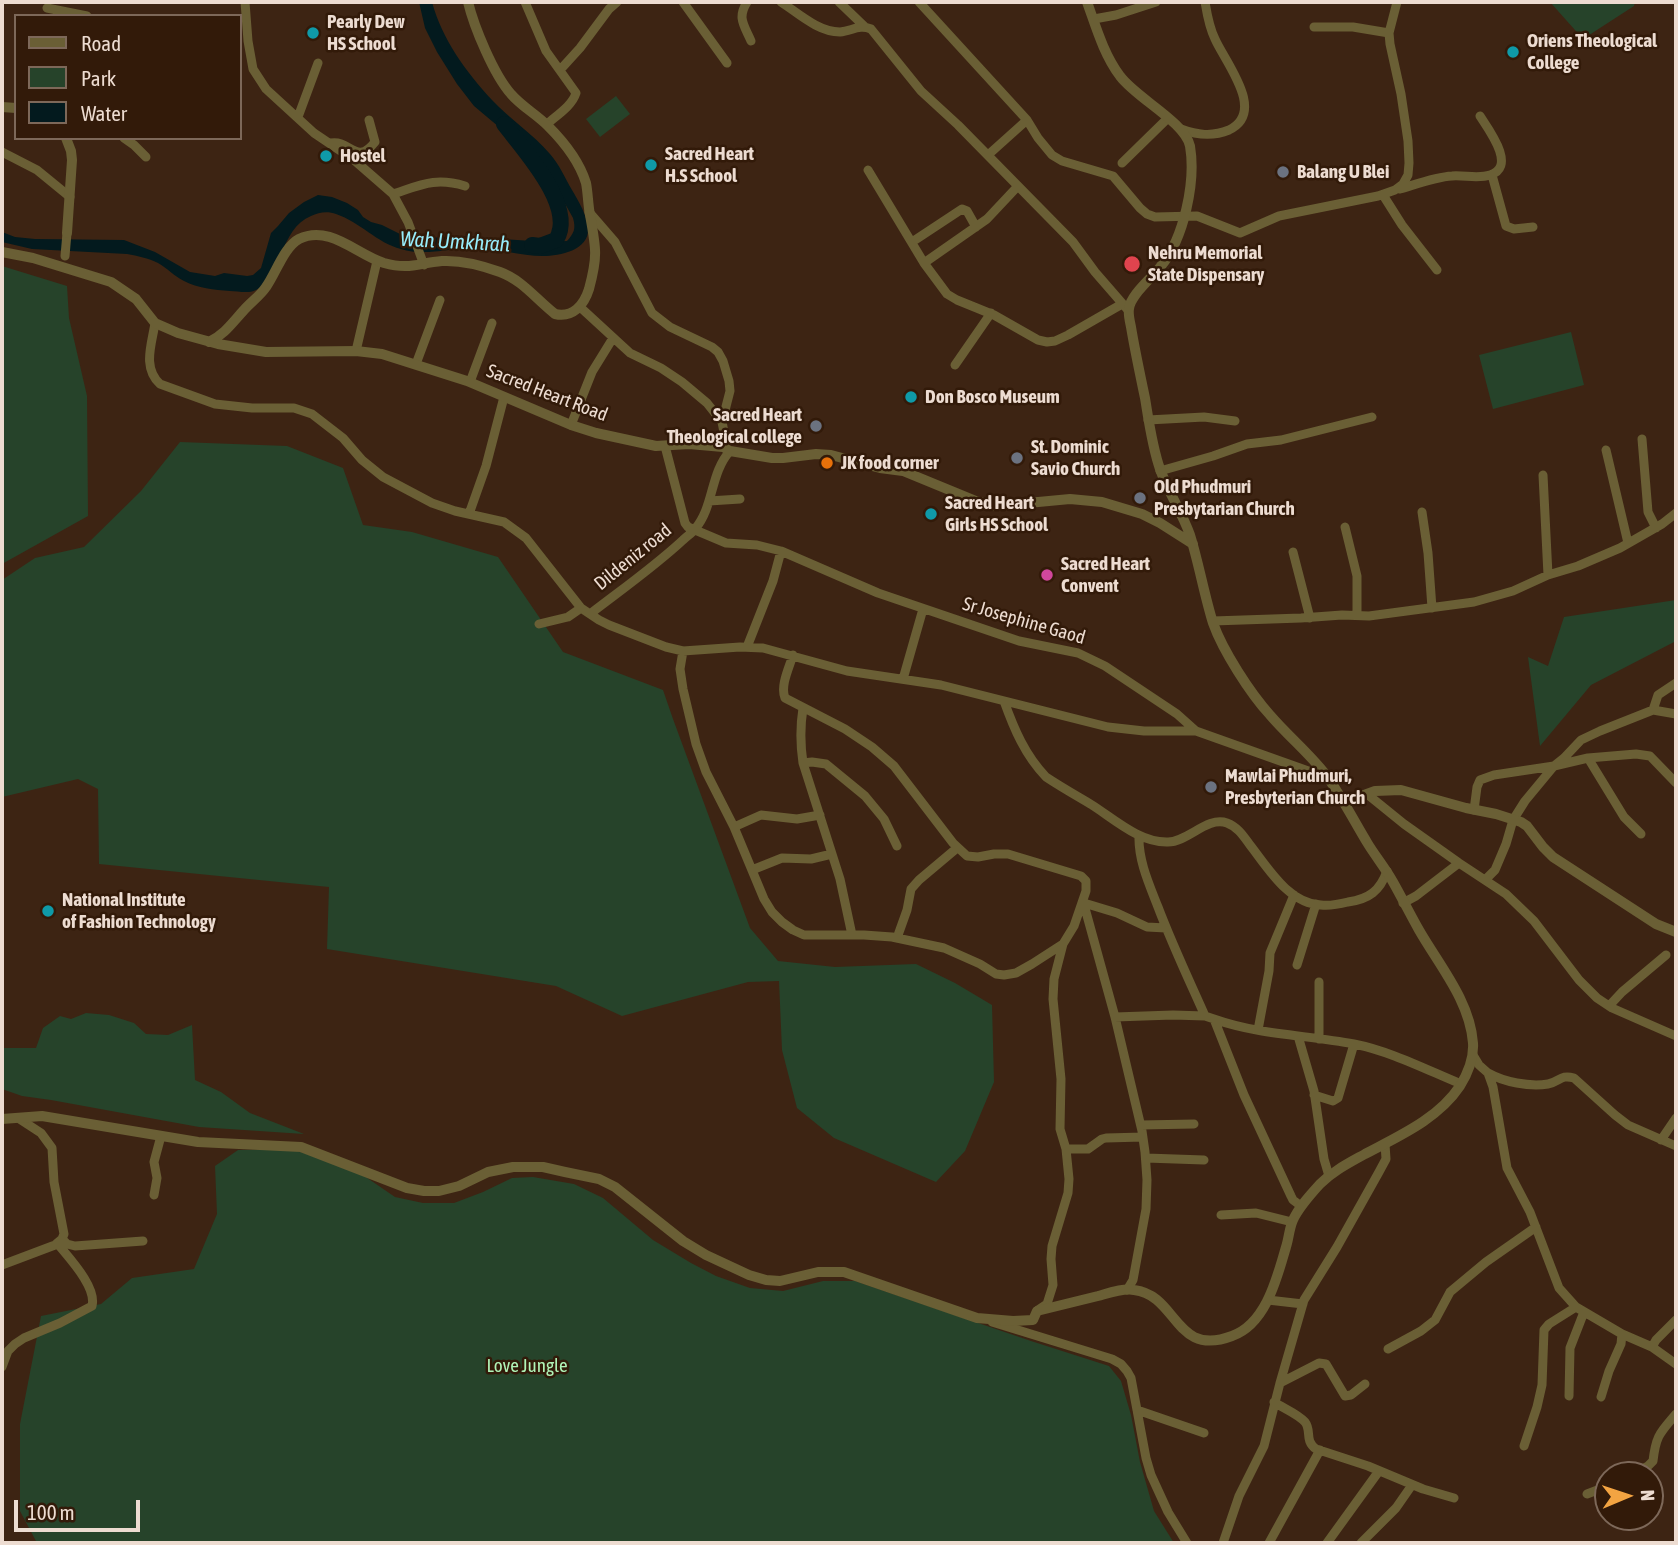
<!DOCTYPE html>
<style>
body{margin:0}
#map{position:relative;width:1678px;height:1545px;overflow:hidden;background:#3d2413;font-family:"Asap Condensed",sans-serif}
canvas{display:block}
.frame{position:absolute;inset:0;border:4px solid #eddcd1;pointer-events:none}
.legend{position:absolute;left:14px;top:14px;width:228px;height:126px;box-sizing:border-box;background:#321a09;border:2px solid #7d6859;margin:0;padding:9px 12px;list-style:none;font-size:21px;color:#eddcd1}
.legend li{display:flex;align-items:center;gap:14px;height:35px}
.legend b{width:35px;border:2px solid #7d6859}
.north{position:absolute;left:1594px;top:1461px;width:70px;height:70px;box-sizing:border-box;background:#321a09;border:2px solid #7d6859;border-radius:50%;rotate:88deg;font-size:19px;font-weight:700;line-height:28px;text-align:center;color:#eddcd1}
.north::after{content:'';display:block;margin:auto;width:24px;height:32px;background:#f3a442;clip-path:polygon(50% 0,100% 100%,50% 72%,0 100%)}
.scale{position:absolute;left:14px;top:1500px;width:126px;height:32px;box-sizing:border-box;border:4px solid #eddcd1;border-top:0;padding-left:9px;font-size:21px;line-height:24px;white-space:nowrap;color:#eddcd1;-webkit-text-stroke:5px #321a09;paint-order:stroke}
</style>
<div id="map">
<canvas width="1678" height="1545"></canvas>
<div class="frame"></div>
<ul class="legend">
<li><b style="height:9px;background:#6a5f35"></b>Road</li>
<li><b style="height:19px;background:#26432a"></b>Park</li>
<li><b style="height:19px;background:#031a1e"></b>Water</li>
</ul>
<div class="north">N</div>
<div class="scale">100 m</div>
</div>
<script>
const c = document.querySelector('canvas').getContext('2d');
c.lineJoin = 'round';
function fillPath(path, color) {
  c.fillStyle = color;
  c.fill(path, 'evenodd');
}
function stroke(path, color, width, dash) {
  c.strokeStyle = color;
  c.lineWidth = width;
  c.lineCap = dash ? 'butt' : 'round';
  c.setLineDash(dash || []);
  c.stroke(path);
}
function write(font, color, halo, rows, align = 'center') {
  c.font = font + ' "Asap Condensed",sans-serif';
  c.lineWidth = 5;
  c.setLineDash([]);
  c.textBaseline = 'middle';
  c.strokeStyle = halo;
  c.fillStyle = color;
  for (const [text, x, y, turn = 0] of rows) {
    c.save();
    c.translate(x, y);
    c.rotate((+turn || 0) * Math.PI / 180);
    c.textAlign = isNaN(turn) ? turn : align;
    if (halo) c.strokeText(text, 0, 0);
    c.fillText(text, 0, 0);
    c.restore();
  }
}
fillPath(new Path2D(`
 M1550,2H1635L1634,6L1583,39Z
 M616,96L630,114L600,137L586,119Z
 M2,266L67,286L69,318L87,396L88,516L2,564Z
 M1571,332L1584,385L1493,409L1479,355Z
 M180,442L287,446L343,468L363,525L412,532L498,557L563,652L663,690L673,719L750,928L778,961L835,967L916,964L955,983L992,1005L994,1082L965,1151L936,1182L834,1138L797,1108L782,1050L779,981L748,982L622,1016L556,986L327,949L329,887L99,864L98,789L78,779L2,797V580L35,558L84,547L141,491Z
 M1676,600V641L1591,685L1540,746L1528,657L1548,666L1564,617Z
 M86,1013L109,1015L134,1023L146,1034L168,1035L192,1025L195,1080L221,1092L250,1113L304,1134L199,1127L51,1100L22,1096L2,1089V1048H36L43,1028L60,1016L71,1019Z
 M292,1149L357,1171L395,1197L423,1203H454L483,1192L512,1178L533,1177L574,1184L603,1198L653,1240L691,1263L716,1276L750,1288L783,1291L823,1281H855L1031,1341L1109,1366L1121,1381L1131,1415L1140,1462L1154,1511L1174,1543H37L20,1511V1424L41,1316L101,1304L132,1278L194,1269L217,1214L215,1166L238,1150Z`), '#26432a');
fillPath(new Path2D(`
 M419,2H432C442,39 466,72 492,100C510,119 533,134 550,154C559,164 565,178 572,190C579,202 587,215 588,229C589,250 560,256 543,256C519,256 494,247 470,248C447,249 423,256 401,249C377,243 360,222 336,214C328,211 319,212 311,216C280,228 281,279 256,290C248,294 238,291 230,291C214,290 198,288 184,281C174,276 167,268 158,263C148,258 138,256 127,254L32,249L2,242V232L15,237L35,239L124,240L155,252L190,272L215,276L224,273L247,276L253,275L261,268L271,233L278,226L289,213L304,202L318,195L332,197L347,203L358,210L363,217L371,222L382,225L404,236L417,239L457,236L547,242L567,241C574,233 576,229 573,218L543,164L474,106L457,84L437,52L425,28Z`), '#031a1e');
stroke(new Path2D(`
 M504,124C523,149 577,207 556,240L540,246L532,245`), '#031a1e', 16);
stroke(new Path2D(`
 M245,2L248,41L253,69L266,89L314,133L354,160L393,194L408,222L424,265
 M525,2L546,51L576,93C572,106 557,115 547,124
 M683,2L727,63
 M747,2C737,18 744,25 751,41
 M781,2C798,13 818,32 840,32C852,31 859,24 871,29L921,91L958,125L1073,242L1095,272L1128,310
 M839,2L864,26
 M919,2L1027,120L1038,138L1052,155L1062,161L1113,176L1140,208L1147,214L1155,217L1197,216L1240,233L1279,216L1378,196L1395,190L1403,184L1408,175L1409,163L1408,141L1401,94L1390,44L1389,33L1397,2
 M47,8L87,16
 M1094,19L1116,15L1156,2
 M1314,27H1353L1389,33
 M560,70L580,48L609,9L617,2
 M298,117L318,63
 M1181,129C1197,135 1212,137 1229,130C1267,112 1225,62 1215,39C1209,27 1207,14 1205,2
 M124,138L134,145L146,157
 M331,143C351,140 356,166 375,142L369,120
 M2,152L37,170L70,197
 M988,155L1027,120
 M1122,163L1168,118
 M868,170L924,263L947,294L957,300L994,315L1038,340L1047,342L1055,341L1068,335L1122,304
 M1492,175L1506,226L1514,229L1533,227
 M1400,189C1417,184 1435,177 1452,176C1464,175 1479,179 1490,175C1517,167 1489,130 1480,116
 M393,194C421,185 435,177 465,186
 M1383,195L1402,225L1437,270
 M589,212L615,242L652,313L670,327L712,347L718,352L723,361L729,381L730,391L722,422
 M912,242L962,209L967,211L976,227
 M65,256L67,233
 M924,263L987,219L1018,186
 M580,307L630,353L661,368L682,382L707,403L722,422L725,437L723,447
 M155,323C152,344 142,367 160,384L215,404L252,408H294L312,414L343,438L362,460L383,477L432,503L455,511L504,522L526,538L581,608L599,620L609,625L666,647L683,651L740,647L763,648L847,671L941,685L1108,727L1144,731H1196
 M356,351L377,261
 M416,364L440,300
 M955,365L991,313
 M470,382L492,323
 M1148,420L1204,417L1235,421
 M571,425L592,372L613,338
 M1642,439L1648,512L1656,528
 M665,446L685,523L688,527L726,543L757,545L781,551L878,593L1019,641L1078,653L1105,666L1177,714L1196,731L1328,778
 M1606,450L1628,543
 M1160,471L1213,456L1247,444L1281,440L1372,417
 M1543,475L1548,575
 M709,501L740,499
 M1422,512L1428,553L1432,608
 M469,514L486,466L504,397
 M1345,527L1357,576V615
 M1293,552L1310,618
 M590,614C621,590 654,567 683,540C687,536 692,533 695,529C714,507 710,473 730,451
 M1213,621L1301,618L1342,615L1369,616L1474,602L1513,591L1548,575L1578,566L1620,548L1662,524L1676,513
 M539,624L568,617L581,608
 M747,647L773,581L781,551
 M683,651L680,669L683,689L696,744L706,772L734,827L764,899L772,912L782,922L793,930L804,935H864L892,937L944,948L980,964L996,974L1004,975L1016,973L1032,964L1063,944
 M793,655C789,668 780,686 785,698L845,729L872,747L894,766L953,843L967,856L978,857L994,854H1008L1081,876L1086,881V891L1074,926L1063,944L1054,979L1053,999L1061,1079L1060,1129L1066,1149L1069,1179L1068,1193L1052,1246L1051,1259L1053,1285L1047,1304L1038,1310
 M903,679L923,609
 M1004,701C1014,729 1025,755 1046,777C1061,787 1077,796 1092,805C1114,819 1140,843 1168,842C1188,842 1207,816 1227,823C1238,827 1244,837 1250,845C1268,868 1289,904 1321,905C1330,906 1340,904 1348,902C1369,899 1380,891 1387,871
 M803,708C800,727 800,743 803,763L840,879L852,935
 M1653,710L1658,695L1676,683
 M1588,758L1624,817L1641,834
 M803,763L812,762L826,764L865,796L884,819L897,846
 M1367,794L1404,824L1459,863L1506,894L1534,921L1579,980L1597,998L1612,1008L1676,1036
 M1474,810L1477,787L1480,780L1494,775L1554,766L1588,758L1636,754L1650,756L1676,783
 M734,827L761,815L797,819L820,815
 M1139,835C1138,860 1149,884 1158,907C1172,944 1189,980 1205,1016L1214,1019L1244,1095L1291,1196L1293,1200L1301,1206
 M752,870L782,858L811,859L832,854
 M1485,880L1495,870L1506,844L1513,820L1525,801L1554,766L1564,758L1581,740L1600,731L1653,710L1676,714
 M1083,901L1115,1017L1142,1131L1145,1152L1147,1180L1146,1209L1133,1280L1127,1290
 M1084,903L1117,913L1147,927L1166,928
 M1403,903L1416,896L1459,863
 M897,938L907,910L911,889L919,880L957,848
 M1297,965L1316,904
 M1609,1006L1622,992L1666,955
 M1115,1017L1173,1015L1205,1016
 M1214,1019C1259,1035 1307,1035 1354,1044C1390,1051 1427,1070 1461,1084
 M1258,1030L1269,971L1270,953L1294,895
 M1298,1036L1314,1091L1324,1159L1329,1176
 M1319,1039V982
 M1473,1055L1479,1065L1488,1073L1493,1087L1507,1168L1530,1212L1559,1288L1576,1307L1622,1334L1652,1347L1676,1364
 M1488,1073C1504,1082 1529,1087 1548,1084C1560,1082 1560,1074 1574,1078L1615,1115L1628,1125L1676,1146
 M1314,1095L1333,1101L1338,1098L1354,1044
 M1141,1125L1194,1124
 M1661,1140L1676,1118
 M1066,1149H1088L1102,1139L1106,1138L1143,1137
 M1146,1158L1204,1160
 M154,1195L157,1178L154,1162L161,1136
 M1221,1215L1256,1213L1292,1222
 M62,1239L67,1244L75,1246L143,1241
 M2,1265L55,1245L62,1239L64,1234L54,1182L52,1148L41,1133L18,1118
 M1268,1300L1303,1304
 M992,1322L1112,1359L1121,1364L1127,1371L1131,1378L1146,1458L1151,1475L1168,1512L1187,1543
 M1652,1347L1656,1340L1676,1320
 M1388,1349L1421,1331L1435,1320L1450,1292L1486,1262L1536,1227
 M2,1367L8,1351L15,1344L24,1338L60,1323L92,1306C97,1287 69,1258 57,1243
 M1280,1383L1319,1363L1326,1364L1345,1396L1351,1395L1365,1384
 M1569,1396L1570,1348L1584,1312
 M1601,1397L1609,1371L1621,1344L1622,1334
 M1274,1402C1283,1408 1298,1414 1305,1422C1312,1431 1304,1440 1316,1449L1368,1466L1423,1489L1454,1498
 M1137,1410L1204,1433
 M1524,1446L1537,1407L1542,1385L1544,1330L1549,1324L1576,1307
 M1630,1475L1648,1466L1653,1461C1656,1435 1660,1433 1676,1414
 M1587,1494L1608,1486
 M1223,1543L1239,1496L1264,1446L1280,1383L1304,1300L1337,1247L1379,1172L1386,1159L1385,1144
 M1269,1543L1320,1450
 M1327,1543L1379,1471
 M1361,1543L1396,1508L1412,1485`), '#6a5f35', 9);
stroke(new Path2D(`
 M2,107L16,108
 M66,138L71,151L72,160L67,233
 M2,252L33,258L111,282L136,299L155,323L178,333L218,344L266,352L356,351L382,354L467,381L571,425L596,433L656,446L689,444L723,447L730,451L772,458H783L816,454L831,455L880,468L903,471L976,501L996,506L1070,499L1102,502L1142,514L1160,523L1193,544
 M209,342C225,334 232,323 244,310C251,302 260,296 266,287C276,273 284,247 299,239C330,224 357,255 384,263C410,270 418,263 442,261C462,260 481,265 500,272C522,280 536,299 555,314C573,318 584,305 589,289C598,256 596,248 590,215C588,205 588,193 586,183C579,160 564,142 548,126C536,114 521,106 511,94C494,75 474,27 468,2
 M1345,802L1375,791L1401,790L1466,808L1496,814L1521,822L1527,826L1543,847L1553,857L1656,924L1676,932
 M2,1119L42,1116L198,1142L301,1147L407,1188L424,1191H439L459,1186L488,1172L513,1167H543L565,1172L599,1179L615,1187L683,1241L706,1255L749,1275L766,1280L780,1281L818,1272H844L977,1318L1013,1321L1033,1320L1037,1311C1057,1306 1078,1301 1098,1296C1109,1293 1123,1288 1134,1290C1178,1295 1174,1358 1232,1336C1266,1324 1277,1278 1286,1247C1289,1238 1289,1229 1293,1220C1299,1207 1310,1195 1320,1184C1333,1171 1349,1163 1365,1154C1399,1136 1438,1119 1460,1086C1468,1073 1474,1059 1473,1043C1470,1001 1439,965 1419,930C1410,914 1402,898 1393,882C1386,869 1376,857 1368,844C1354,821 1342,797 1326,775C1309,753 1288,736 1270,715C1250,693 1223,651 1213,623C1204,594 1199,564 1190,535C1182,512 1168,492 1160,469C1152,446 1149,422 1145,398C1140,374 1135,351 1131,327C1130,322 1128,314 1129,309C1130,295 1153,277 1161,266C1184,238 1196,182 1190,146C1185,122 1136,98 1120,76C1104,55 1096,27 1087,2`), '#6a5f35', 10);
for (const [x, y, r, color] of [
 [313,33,7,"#0f9aa8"],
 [1513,52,7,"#0f9aa8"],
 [326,156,7,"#0f9aa8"],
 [651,165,7,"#0f9aa8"],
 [1283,172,7,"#6b7280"],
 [1132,264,9,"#e0444e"],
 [911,397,7,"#0f9aa8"],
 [816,426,7,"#6b7280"],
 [1017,458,7,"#6b7280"],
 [827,463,7,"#e8710a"],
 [1140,498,7,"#6b7280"],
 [931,514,7,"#0f9aa8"],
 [1047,575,7,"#d1479c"],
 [1211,787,7,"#6b7280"],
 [48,911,7,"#0f9aa8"]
]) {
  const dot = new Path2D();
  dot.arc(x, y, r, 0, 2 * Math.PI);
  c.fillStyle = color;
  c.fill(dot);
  stroke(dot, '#321a09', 2.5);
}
write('bold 19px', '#eddcd1', '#321a09', [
 ["Pearly Dew",327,22],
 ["HS School",327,44],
 ["Oriens Theological",1527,41],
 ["College",1527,63],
 ["Sacred Heart",665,154],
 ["H.S School",665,176],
 ["Hostel",340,156],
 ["Balang U Blei",1297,172],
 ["Nehru Memorial",1148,253],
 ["State Dispensary",1148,275],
 ["Don Bosco Museum",925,397],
 ["Sacred Heart",802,415,"right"],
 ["Theological college",802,437,"right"],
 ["St. Dominic",1031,447],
 ["Savio Church",1031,469],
 ["JK food corner",841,463],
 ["Old Phudmuri",1154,487],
 ["Presbytarian Church",1154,509],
 ["Sacred Heart",945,503],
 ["Girls HS School",945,525],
 ["Sacred Heart",1061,564],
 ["Convent",1061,586],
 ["Mawlai Phudmuri,",1225,776],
 ["Presbyterian Church",1225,798],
 ["National Institute",62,900],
 ["of Fashion Technology",62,922]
], 'left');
write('19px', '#eddcd1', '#321a09', [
 ["Sacred Heart Road",547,393,21],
 ["Dildeniz road",633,557,-39],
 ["Sr Josephine Gaod",1024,621,16]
]);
write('19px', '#b0f3b7', '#321a09', [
 ["Love Jungle",527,1366]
]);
write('italic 21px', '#97ecfb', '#321a09', [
 ["Wah Umkhrah",455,242,3]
]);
</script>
